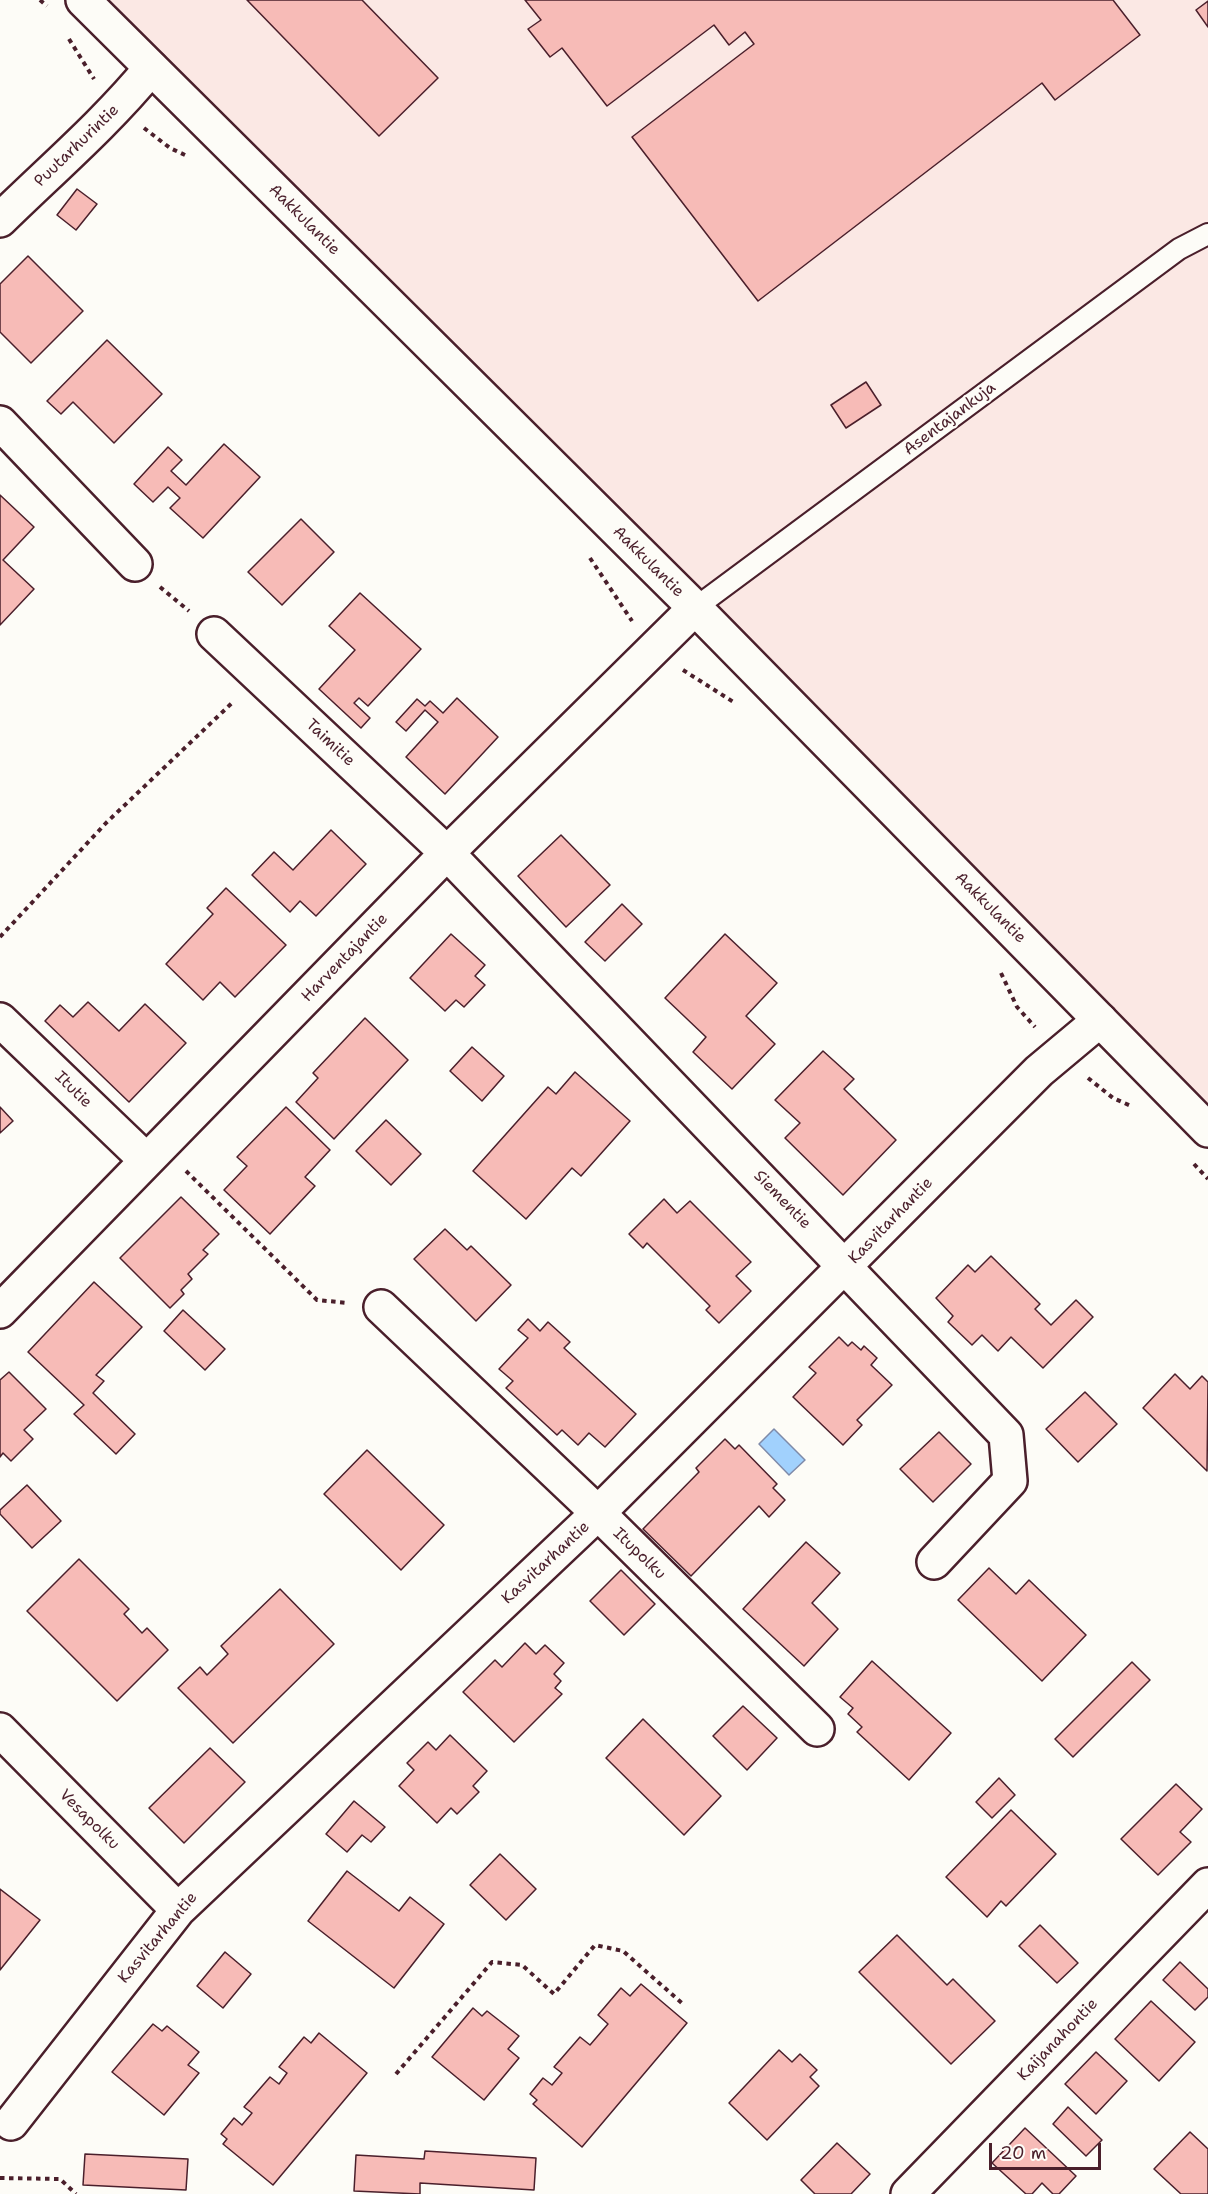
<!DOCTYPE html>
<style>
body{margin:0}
#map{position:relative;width:1208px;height:2194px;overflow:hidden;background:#fdfcf7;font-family:"Shantell Sans",sans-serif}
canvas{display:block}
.scale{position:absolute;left:989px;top:2143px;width:112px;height:27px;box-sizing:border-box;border:3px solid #4a1f2b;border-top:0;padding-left:8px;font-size:18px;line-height:21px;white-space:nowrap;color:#4a1f2b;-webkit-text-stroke:4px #fdfcf7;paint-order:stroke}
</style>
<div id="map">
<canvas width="1208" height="2194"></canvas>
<div class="scale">20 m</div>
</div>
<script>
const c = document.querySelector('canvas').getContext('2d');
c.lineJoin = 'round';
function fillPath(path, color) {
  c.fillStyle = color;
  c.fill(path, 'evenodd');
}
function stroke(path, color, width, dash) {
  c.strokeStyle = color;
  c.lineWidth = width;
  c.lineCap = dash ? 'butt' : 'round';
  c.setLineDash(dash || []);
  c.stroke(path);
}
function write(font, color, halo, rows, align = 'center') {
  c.font = font + ' "Shantell Sans",sans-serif';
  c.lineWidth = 4.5;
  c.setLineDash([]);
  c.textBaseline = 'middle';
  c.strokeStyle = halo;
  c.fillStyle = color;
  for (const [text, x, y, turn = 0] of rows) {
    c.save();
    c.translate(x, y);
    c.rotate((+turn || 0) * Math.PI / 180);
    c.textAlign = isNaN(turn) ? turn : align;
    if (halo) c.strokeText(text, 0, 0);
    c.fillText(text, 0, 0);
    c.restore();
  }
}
fillPath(new Path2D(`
 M87,0H1208V1130Z`), '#fbe8e4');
const water = new Path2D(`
 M774,1429L805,1460L789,1475L759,1444Z`);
fillPath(water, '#a1d1fd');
stroke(water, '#7e8aa9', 1.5);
const building = new Path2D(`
 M247,0H362L438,78L379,136Z
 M525,0H1113L1140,35L1055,100L1042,83L758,301L632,137L754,44L745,32L729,45L714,25L607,106L562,48L550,57L528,29L541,20Z
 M1208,1V27L1196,10Z
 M77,189L97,204L76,230L57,215Z
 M28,256L83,311L31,363L0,332V284Z
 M107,340L162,394L114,443L73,402L61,414L47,401Z
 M866,382L881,405L846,428L831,405Z
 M224,444L260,477L203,538L170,508L180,498L168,487L153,502L134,484L168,447L182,460L171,471L186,485Z
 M0,495L34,527L3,560L34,589L0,625Z
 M301,519L334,552L282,605L248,572Z
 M360,593L421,649L368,706L359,698L354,703L370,718L361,728L319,689L355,650L329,626Z
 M457,698L498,737L445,794L406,757L438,722L425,710L406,731L396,722L417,699L425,706L430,701L443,713Z
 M331,830L366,864L316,916L300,901L290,912L252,875L274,852L293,870Z
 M561,835L610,885L566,927L518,876Z
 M226,888L286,945L235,997L220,982L203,1000L166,964L213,914L207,908Z
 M622,904L642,924L605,961L585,942Z
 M451,934L485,965L475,976L485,985L464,1007L456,1000L445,1011L410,978Z
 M725,934L777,983L746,1016L775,1044L732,1089L693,1052L706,1037L665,998Z
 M88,1002L119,1031L145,1004L186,1043L129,1102L45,1021L60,1005L73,1017Z
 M365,1018L408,1060L334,1139L296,1102L318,1078L313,1073Z
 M472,1047L504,1076L482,1101L450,1071Z
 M823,1051L854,1079L844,1089L896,1140L843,1195L785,1138L800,1123L775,1100Z
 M575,1072L630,1121L581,1176L572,1168L526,1219L473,1171L548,1087L556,1094Z
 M0,1107L13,1121L0,1133Z
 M286,1107L330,1150L305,1177L315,1186L270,1234L224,1190L247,1166L237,1157Z
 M386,1120L421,1154L391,1185L356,1151Z
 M181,1197L219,1234L203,1250L208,1254L188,1274L192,1279L181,1290L184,1294L170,1308L120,1258Z
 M664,1199L677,1213L690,1201L751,1262L736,1276L751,1291L719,1323L706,1310L710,1306L647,1243L643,1248L629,1234Z
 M445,1229L467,1250L471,1246L511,1285L476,1321L414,1259Z
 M991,1256L1040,1304L1035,1309L1051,1325L1076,1300L1093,1317L1043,1368L1011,1337L998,1351L982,1335L972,1345L948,1322L953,1316L936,1298L968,1265L975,1272Z
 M94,1282L142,1327L96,1375L104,1381L93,1393L135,1434L116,1454L74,1414L84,1405L28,1352Z
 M183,1310L225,1349L205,1370L164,1331Z
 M528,1319L540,1331L548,1322L570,1342L564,1348L636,1414L605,1447L589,1433L578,1445L562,1430L557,1435L506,1388L513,1381L499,1369L528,1338L518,1330Z
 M839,1337L848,1346L852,1342L861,1350L864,1346L877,1358L871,1365L892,1385L857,1420L862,1425L843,1445L793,1397L816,1373L809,1367Z
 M9,1372L46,1409L24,1430L33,1439L11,1461L3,1453L0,1457V1380Z
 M1175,1374L1190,1389L1202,1376L1208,1382L1207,1471L1143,1408Z
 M1085,1392L1117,1424L1078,1462L1046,1429Z
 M939,1432L971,1464L933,1502L900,1469Z
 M725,1439L735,1449L739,1445L777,1484L773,1488L785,1500L769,1517L759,1506L691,1576L643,1529L699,1472L696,1468Z
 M367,1450L444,1525L401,1570L324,1494Z
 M27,1485L61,1521L32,1548L0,1514V1510Z
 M806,1542L840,1573L812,1603L838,1629L804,1666L743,1609Z
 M79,1559L129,1609L124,1614L142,1633L147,1628L168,1650L117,1701L27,1611Z
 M989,1568L1016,1594L1029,1580L1086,1635L1042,1681L958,1600Z
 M621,1570L655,1604L624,1635L590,1601Z
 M280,1589L334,1644L233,1743L178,1688L200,1667L207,1675L228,1654L221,1646Z
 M525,1643L536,1654L545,1645L564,1663L554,1674L561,1681L555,1688L562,1694L514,1742L463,1692L495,1660L502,1667Z
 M872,1661L951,1733L909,1780L857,1732L862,1727L848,1714L853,1708L840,1697Z
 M1132,1662L1150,1680L1073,1757L1055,1739Z
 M743,1706L777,1738L747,1770L713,1736Z
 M643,1719L721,1796L684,1835L606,1758Z
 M450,1735L487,1771L473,1786L479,1792L457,1814L451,1808L437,1823L399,1786L414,1770L407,1763L428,1742L436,1750Z
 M210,1748L245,1782L184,1843L149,1808Z
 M999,1778L1015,1795L992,1818L976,1802Z
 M1176,1784L1202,1809L1180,1832L1191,1842L1158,1875L1121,1839Z
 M354,1801L385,1827L371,1842L362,1835L347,1852L326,1834Z
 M1011,1810L1056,1854L1006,1906L1001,1901L987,1917L946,1877Z
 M500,1854L536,1889L506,1920L470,1885Z
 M347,1871L399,1911L410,1897L444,1924L394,1988L308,1921Z
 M0,1889L40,1920L0,1970Z
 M1040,1925L1078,1963L1057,1983L1019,1946Z
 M897,1935L947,1985L953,1979L995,2021L951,2064L859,1972Z
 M225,1952L251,1974L223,2008L197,1986Z
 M1180,1962L1208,1989V1997L1195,2010L1163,1980Z
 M641,1984L687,2023L582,2147L533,2104L537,2100L530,2094L543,2078L552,2085L562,2073L554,2067L580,2037L590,2045L608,2024L598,2015L621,1988L630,1996Z
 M1151,2001L1195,2042L1159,2081L1115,2039Z
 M473,2008L482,2016L487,2011L519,2036L508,2049L519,2058L484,2100L432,2057Z
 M153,2024L162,2031L167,2026L199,2052L188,2065L199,2073L164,2115L112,2072Z
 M319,2033L367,2073L273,2185L223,2144L227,2139L221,2134L234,2118L242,2125L252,2113L244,2107L270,2077L279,2084L287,2073L279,2067L304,2037L311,2043Z
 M779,2050L792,2062L800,2054L817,2070L810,2077L819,2086L767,2140L729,2103Z
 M1096,2052L1127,2081L1096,2114L1065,2084Z
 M1068,2107L1102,2140L1086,2156L1053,2124Z
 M1025,2128L1076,2176L1059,2194H1053L1042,2183L1032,2194H1026L992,2163Z
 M1190,2132L1208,2149V2194H1181L1154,2169Z
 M837,2143L870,2174L851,2194H815L801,2180Z
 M425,2151L536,2158L534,2190L420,2183V2194L354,2191L356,2155L424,2159Z
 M85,2154L188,2159L186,2190L83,2185Z`);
fillPath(building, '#f7bbb7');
stroke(building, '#4a1f2b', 1.5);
const lane = new Path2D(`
 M695,608L1179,249L1208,234`);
const street = new Path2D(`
 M0,220C51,170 106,123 151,68
 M0,423L135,564
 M214,634L447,853L1006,1435L1010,1481L934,1562
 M0,1020L146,1160
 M381,1307L598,1513L817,1729
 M0,1311L447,853L695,608
 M0,1730L178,1910
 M11,2123L178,1910L598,1513L1039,1071L1100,1020
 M908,2194L1208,1885`);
const secondary = new Path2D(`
 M83,0L695,608L1208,1130`);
stroke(lane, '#4a1f2b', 24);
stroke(street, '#4a1f2b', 38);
stroke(secondary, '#4a1f2b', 38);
stroke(new Path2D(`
 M40,0L47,6
 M69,39L94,79
 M144,128L170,148L185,155
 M590,558L632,621
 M160,587L189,611
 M683,670L735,703
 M0,937L106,823L233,702
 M1001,973L1017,1007L1035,1027
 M1088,1078L1113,1098L1131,1106
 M1194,1164L1208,1179
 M186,1171L317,1300L348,1303
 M396,2074L492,1962L522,1965L554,1994L595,1945L623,1951L684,2005
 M0,2178L60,2179L76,2194`), '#4a1f2b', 4, [4.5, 4.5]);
stroke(lane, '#fdfcf7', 20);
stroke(street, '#fdfcf7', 33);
stroke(secondary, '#fdfcf7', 33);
write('16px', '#4a1f2b', '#fdfcf7', [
 ["Puutarhurintie",77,146,-44],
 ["Aakkulantie",304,220,45],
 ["Asentajankuja",950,419,-37],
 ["Aakkulantie",648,562,45],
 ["Taimitie",330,743,43],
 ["Aakkulantie",990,908,45],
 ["Harventajantie",345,958,-46],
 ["Itutie",73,1090,44],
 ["Siementie",782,1200,46],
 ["Kasvitarhantie",891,1221,-46],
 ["Itupolku",639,1554,44],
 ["Kasvitarhantie",546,1563,-43],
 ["Vesapolku",89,1820,45],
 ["Kasvitarhantie",158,1938,-50],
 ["Kaijanahontie",1058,2040,-46]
]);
</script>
